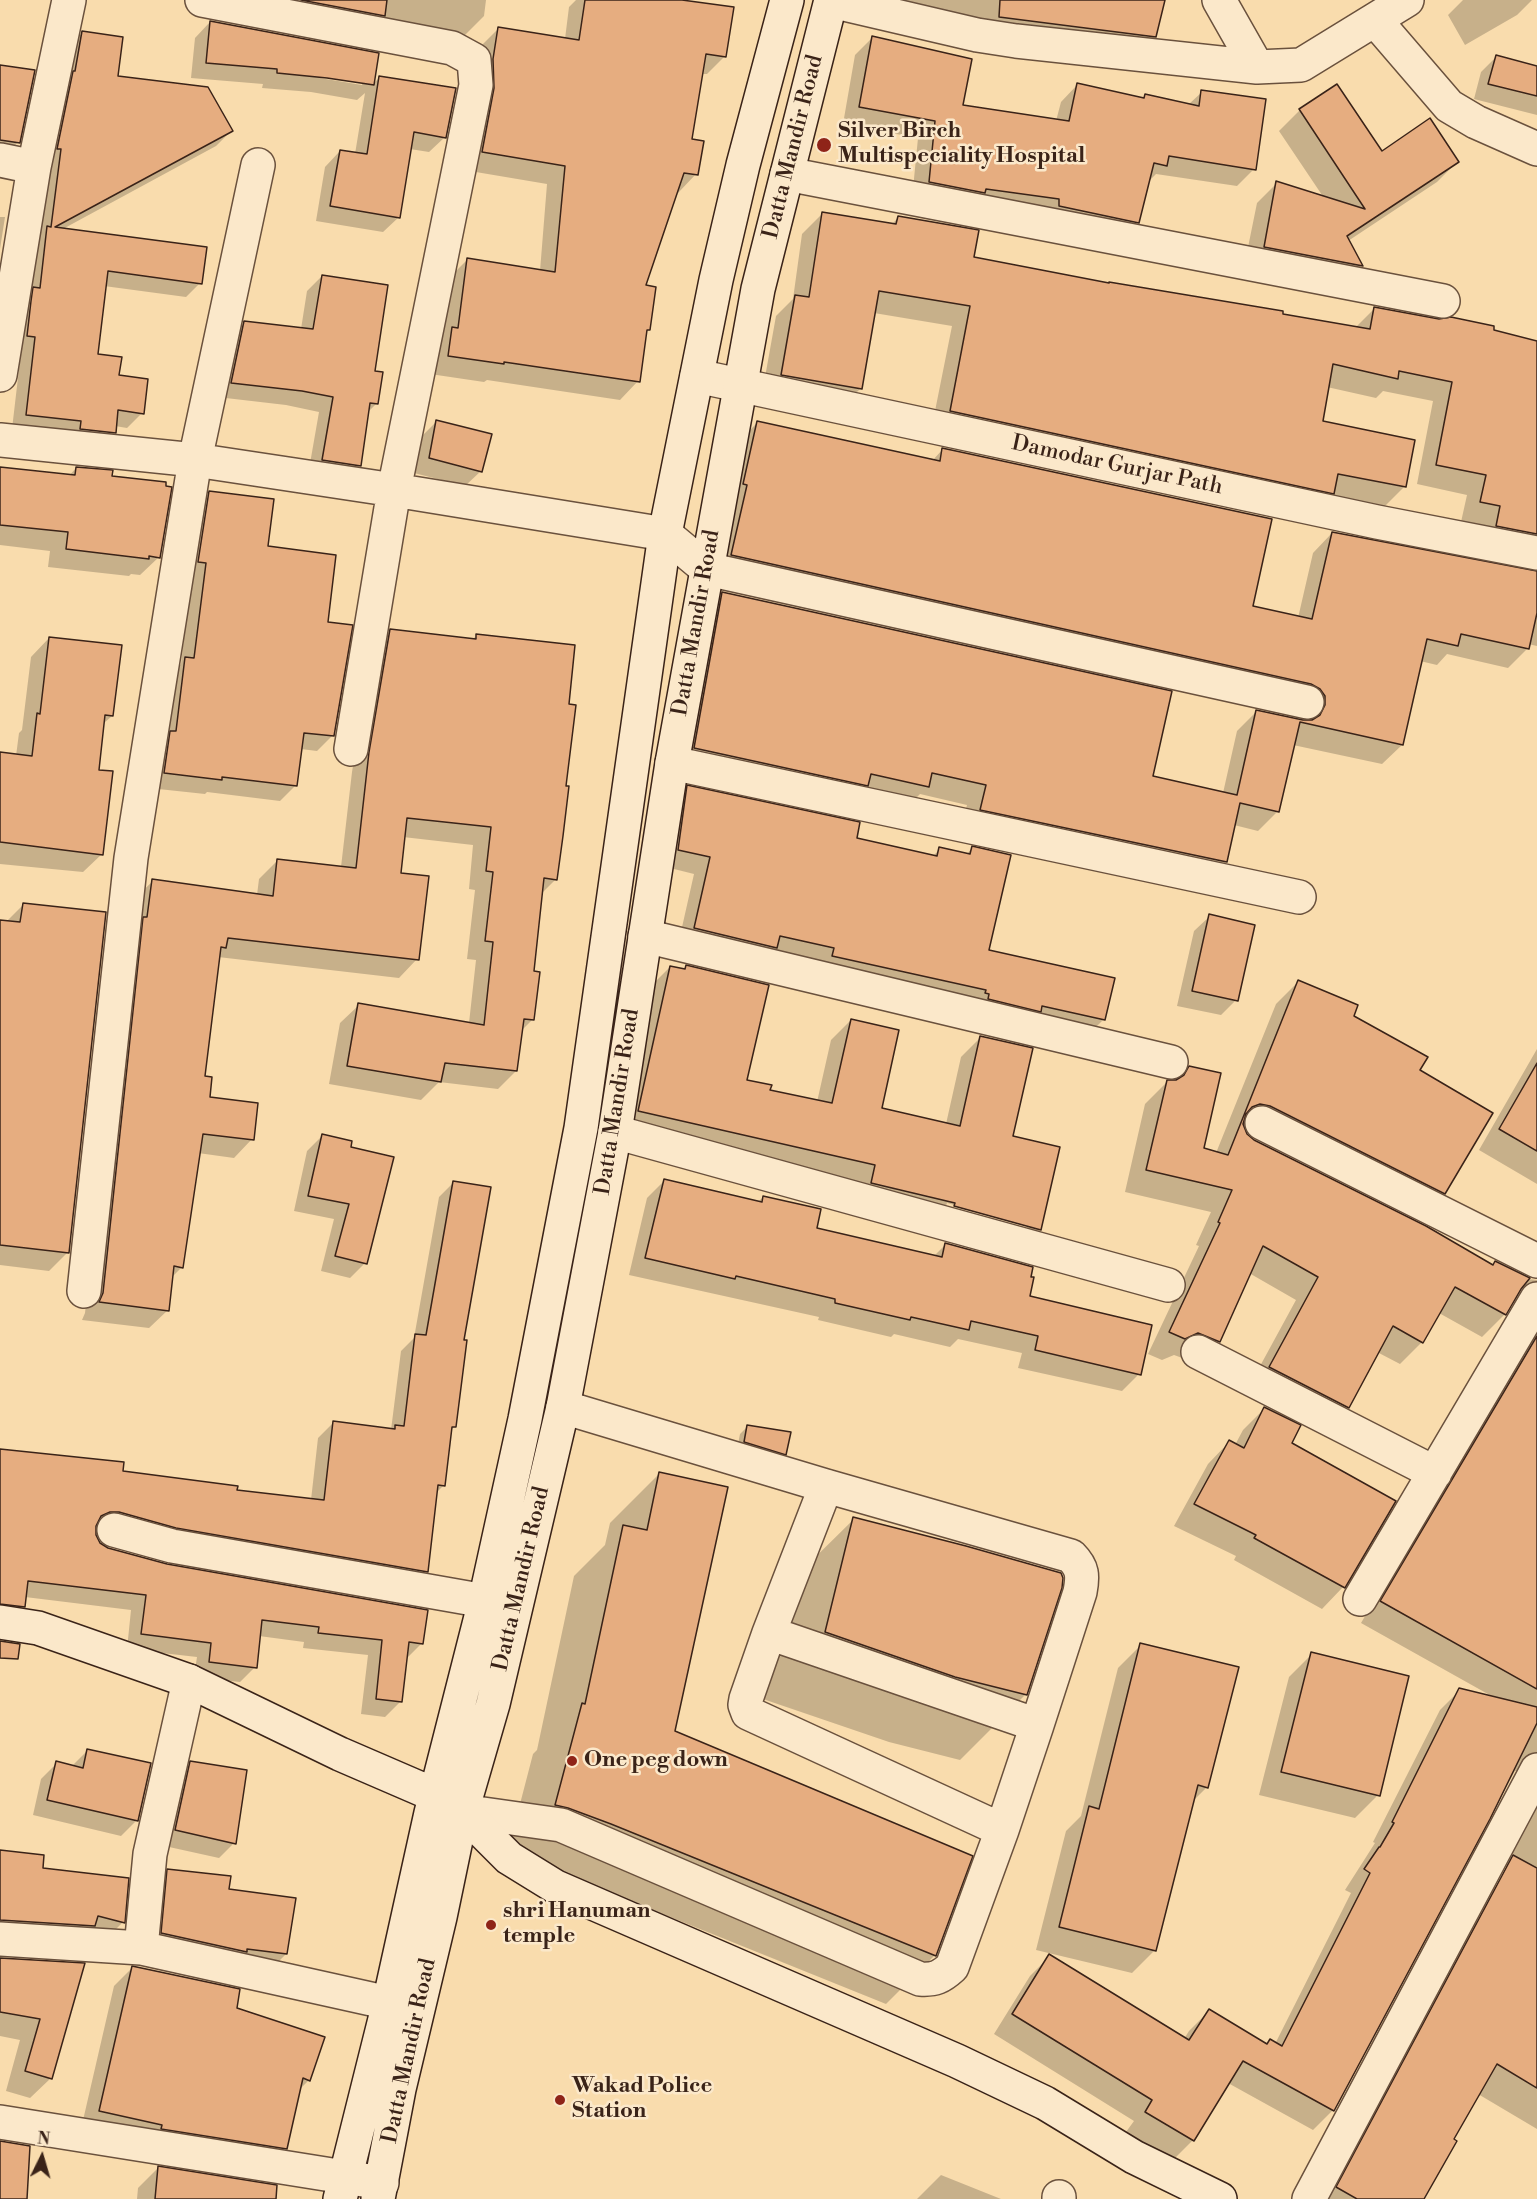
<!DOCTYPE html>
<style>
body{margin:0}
#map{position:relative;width:1537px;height:2199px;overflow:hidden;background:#f9dcad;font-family:"Libre Bodoni",serif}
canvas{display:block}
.north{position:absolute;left:12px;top:2127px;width:60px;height:60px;-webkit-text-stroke:4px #fbe8ca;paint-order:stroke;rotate:5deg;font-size:16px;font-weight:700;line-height:24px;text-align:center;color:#3a2318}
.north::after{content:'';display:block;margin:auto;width:21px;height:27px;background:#3a2318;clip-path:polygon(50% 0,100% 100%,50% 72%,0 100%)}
</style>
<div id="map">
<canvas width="1537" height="2199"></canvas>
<div class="north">N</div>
</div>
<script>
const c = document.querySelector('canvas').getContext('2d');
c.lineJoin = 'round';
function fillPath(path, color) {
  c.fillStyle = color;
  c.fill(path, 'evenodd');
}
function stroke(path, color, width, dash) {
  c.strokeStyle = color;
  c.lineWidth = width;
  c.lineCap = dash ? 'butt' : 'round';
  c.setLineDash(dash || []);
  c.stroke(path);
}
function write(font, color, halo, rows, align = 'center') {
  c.font = font + ' "Libre Bodoni",serif';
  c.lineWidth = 5;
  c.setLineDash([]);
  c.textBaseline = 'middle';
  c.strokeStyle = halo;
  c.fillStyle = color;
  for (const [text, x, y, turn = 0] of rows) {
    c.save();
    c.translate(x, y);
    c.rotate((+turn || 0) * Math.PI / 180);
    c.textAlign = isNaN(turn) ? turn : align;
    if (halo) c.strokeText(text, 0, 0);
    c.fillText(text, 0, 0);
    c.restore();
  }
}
fillPath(new Path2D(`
 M194,0H486L484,16L464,36Z
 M576,0H671L725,56L707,74H701L691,140L696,174L678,193L676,192L644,286L649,329L645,333L638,381L620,400L487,380L484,382L430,374L434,347L441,340L449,278L467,260L540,271L547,184L464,170L480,47L499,28L565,39L569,7Z
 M861,0H1163L1155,37L1133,58Z
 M1463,0H1532L1517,15L1465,45L1448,15Z
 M210,22L373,84L380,77L445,137L429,152L410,149L399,217L383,232L316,221L325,167L340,151L355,154L365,93L357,100L311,92L262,88L263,84L191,78L195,38ZM320,75L362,82V85L320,78Z
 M82,33L116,77L231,131L216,146L61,230L200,283L186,297L104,286L96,356L117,376L142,413L127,428L115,426V432L100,447L12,429L21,352L13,351L68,47Z
 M872,38L962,107L1056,121L1061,102L1078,84L1142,99L1145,96L1188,105L1202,92L1254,169L1237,186L1156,174L1147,183L1138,222L1120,240L912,199L918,138L843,124L855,55Z
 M1496,57L1537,67V115L1474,99L1481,72Z
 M0,66L18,142L0,161Z
 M1337,86L1381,153L1457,162L1437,182L1348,241L1361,266L1341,286L1244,267L1257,203L1277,183L1324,198L1279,131L1300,110Z
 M822,214L892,224L898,218L972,258L1281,315L1355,328L1375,308L1492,331L1537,342V646L1528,644V648L1508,668L1447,654L1437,665L1420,661L1402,745L1382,764L1293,745L1278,811L1258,831L1234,825L1226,862L1206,882L961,829L967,805L920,794L908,806L675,768L703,613L723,593L1152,777L1223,793L1237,731L1256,712L1306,722L1305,716L712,575L738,442L758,422L932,461L943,449L1251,607L1298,618L1313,553L1332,533L1536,573V568L1461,522L1467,495L1417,484L1433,401L1383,391L1376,398L1327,387L1321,423L1413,442L1404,487L1384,507L931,431L952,326L874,313L861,388L841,408L762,394L776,316L793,299L802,234Z
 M0,217H5L0,249Z
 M322,276L373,372L377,403L367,413L360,465L345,480L308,475L319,412L286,405L217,397L230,337L244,323L301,329L307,291Z
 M436,422L481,471L465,486L414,473L421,437Z
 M0,468L69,476L76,468L111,478L159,557L140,575L131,574L129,576L48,567L50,551L0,545Z
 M209,493L267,548L333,735L317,751L301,749L296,785L280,801L207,792L205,794L149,788L171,674L181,664L191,578L194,508Z
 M390,631L472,640L477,635L567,705L556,879L541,894L532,972V1020L521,1031L516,1071L498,1089L439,1082L421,1100L329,1084L340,1023L359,1005L469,1023L476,960L467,959L475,890L469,889L473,845L403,837L399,874L417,959L399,978L218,957L203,1077L208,1099L252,1139L234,1158L198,1153L182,1267L172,1277L168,1310L149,1328L82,1320L85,1313L126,937L134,899L153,881L257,895L259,879L278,860L341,867L352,772L372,649Z
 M49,638L112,716L103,724L97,771L102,854L83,872L0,864V754L16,756L19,733L22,730L31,657Z
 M688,787L855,839L933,856L940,849L966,855L972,848L987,951L1104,1019L1087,1036L678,945L694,874L662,866L671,804Z
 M23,905L68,1252L49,1271L0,1265V922H6Z
 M1210,916L1236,1000L1221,1015L1177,1006L1194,931Z
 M670,967L682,970L686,967L745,1081L769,1091L817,1102L831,1040L851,1020L880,1109L946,1124L961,1057L981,1037L1011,1137L1058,1148L1040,1230L1020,1250L619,1131L650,987ZM947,1203L1027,1225V1228L946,1206Z
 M1298,982L1352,1016L1418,1071L1444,1193L1422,1215L1243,1127L1245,1134L1253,1141L1492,1266L1528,1279L1537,1280V1289L1522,1304L1511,1303L1504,1315L1482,1337L1439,1313L1422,1342L1400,1364L1377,1352L1348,1407L1326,1429L1247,1390L1296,1300L1249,1273L1218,1341L1196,1363L1174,1355L1162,1360L1148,1354L1199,1246L1196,1245L1211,1212L1125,1192L1145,1104L1167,1082H1176L1190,1068L1202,1149L1216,1153L1276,1004Z
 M1537,1049V1184L1479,1150Z
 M322,1136L349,1148L365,1263L350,1278L321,1271L334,1219L294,1211L307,1151Z
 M664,1181L758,1202L763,1197L815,1229L934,1256L946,1244L1028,1297L1139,1374L1122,1391L1018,1368L1022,1353L958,1339L950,1347L894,1334L891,1337L818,1320L819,1317L629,1275L647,1198Z
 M454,1182L462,1341L455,1426L450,1431L444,1485L436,1493L426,1571L411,1586L94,1526L95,1536L99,1544L108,1549L422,1643L407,1658L400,1702L385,1717L361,1714L368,1655L303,1648L304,1642L259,1636L255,1667L240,1682L194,1677L197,1657L127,1649L131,1610L25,1597L23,1606L8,1621L0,1620V1451L236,1491L311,1500L318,1438L333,1423L391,1430L401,1351L414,1338L439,1197Z
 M1537,1295V1882L1501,1863L1525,1773L1515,1771L1333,2110L1313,2130L1228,2083L1193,2140L1173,2160L1126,2132L1134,2121L994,2034L1030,1976L1050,1956L1184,2039L1189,2031L1209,2011L1266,2045L1275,2044L1351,1893L1345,1890L1375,1843L1373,1842L1440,1710L1460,1690L1495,1698L1361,1623L1533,1331Z
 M1264,1409L1290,1444L1343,1587L1322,1609L1234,1560L1236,1556L1174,1526L1208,1464L1229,1442L1235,1445L1243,1430Z
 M747,1427L785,1454L778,1461L737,1449L740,1434Z
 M659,1474L674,1732L935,1955L886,2004L561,1873L507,1854L533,1754L537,1750L574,1576L605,1545L610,1523Z
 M854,1519L1026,1694L960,1760L889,1742L760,1698L788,1584Z
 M1141,1645L1207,1787L1193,1801L1155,1950L1132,1973L1036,1950L1066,1831L1081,1816L1118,1668Z
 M1312,1654L1378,1795L1355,1818L1259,1795L1289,1677Z
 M88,1750L137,1820L121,1836L33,1815L41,1779L57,1763L72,1766Z
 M191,1763L234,1843L219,1858L160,1845L175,1778Z
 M0,1853L41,1870L123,1922L108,1937L0,1936Z
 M168,1871L286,1954L271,1969L147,1948L153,1886Z
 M1501,1881L1537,1903V2129L1478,2094L1452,2140L1422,2199H1319L1475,1906Z
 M0,1959L83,1965L51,2078L30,2098L6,2091L20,2040L0,2036Z
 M132,1968L235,2009L309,2080L299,2090L285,2148L267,2166L81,2129L114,1986Z
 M158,2168L275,2199H137L138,2188Z
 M941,2175L1001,2199H917Z`), '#0003');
const building = new Path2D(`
 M301,0H387L385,16Z
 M585,0H682L734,7L726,57L706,54L692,139L704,141L698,175L684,173L646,285L656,287L650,330H647L640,382L504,362V364L448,356L452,327L458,328L467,258L555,272L565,166L482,152L494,88L493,59L498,27L579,40Z
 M1000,0H1165L1156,37L999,17Z
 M210,21L379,53L374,85L327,78L277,73V69L206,63Z
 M82,31L123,37L118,76L208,87L233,131L55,227L207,247L202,284L108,271L98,354L122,357L119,375L148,379L144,414L118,410L116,433L80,429L81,421L26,415L35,337L27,336L31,301L33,287L40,288L47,226L51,227L61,149H57L73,71H75Z
 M872,36L972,59L963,105L1069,121L1077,83L1144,98L1145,94L1199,106L1201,90L1266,99L1256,170L1169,156L1167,166L1154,163L1139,223L1059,206V199L986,189L985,193L929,182L935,121L859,107Z
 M1496,55L1537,66V96L1488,84Z
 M0,65L35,70L20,143L0,140Z
 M379,76L456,88L446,138L414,132L400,218L330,206L340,150L367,154Z
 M1337,84L1382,151L1430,118L1459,162L1347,236L1363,266L1264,247L1276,181L1365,209L1299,109Z
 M822,212L896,224L898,216L979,230L974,257L1109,283V282L1283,311V314L1370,329L1374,307L1439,319L1451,317L1494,326V330L1537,341V534L1496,526L1500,506L1480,502L1486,475L1436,465L1452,382L1399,371L1398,379L1333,364L1323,421L1415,440L1406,487L1338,474L1334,494L950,411L970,306L879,291L862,389L781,375L795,295L809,297Z
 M322,275L388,285L375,371L383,372L378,404L370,403L361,466L322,460L333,397L302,391L231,383L244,321L313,329Z
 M436,420L492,434L482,472L429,458Z
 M757,421L940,461L942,448L1272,519L1253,606L1312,619L1332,532L1537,571V613L1529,649L1461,634L1458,646L1427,639L1403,745L1300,722L1279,812L1240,803L1227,862L980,810L986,785L932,773L929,787L871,774L868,786L694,748L722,592L1172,691L1153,776L1237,795L1256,710L1303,720H1312L1320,715L1325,705V696L1320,689L1311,684L731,555L747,485L743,484Z
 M0,467L75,475L76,467L113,470L112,476L166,482V486L172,487L160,558L149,556V559L66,549L68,532L0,525Z
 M209,491L274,499L268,546L336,555L328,622L353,625L334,736L304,733L297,786L222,777V780L164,773L170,731H176L185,657L194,658L206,563L198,562Z
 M390,629L476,639V634L575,645L569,704L576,705L566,786H569L563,836L557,880L544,878L534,971L540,972L534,1020L524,1019L517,1071L445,1063L441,1082L347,1066L358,1003L484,1025L493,942L485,941L493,872L486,871L491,827L407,818L401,873L429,876L419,960L228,938L226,948L221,947L205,1076L212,1077L210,1097L258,1103L254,1140L203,1134L183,1268L174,1266L169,1311L99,1302L103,1293L143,917H147L152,879L273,896L277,859L356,868L369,752Z
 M49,637L122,645L113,716L105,715L99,770L113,771L103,855L0,842V752L32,756L37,713L40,714Z
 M687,785L860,822L857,838L937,856L939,847L970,854L972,846L1011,855L989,950L1115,978L1105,1020L1042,1006L1041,1012L988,999L989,994L985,993L986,990L832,956L834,948L780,936L777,948L694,928L710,857L678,850Z
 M23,903L106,912L69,1253L0,1245V920L20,922Z
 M1209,914L1255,925L1238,1001L1192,991Z
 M686,965L769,985L747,1080L772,1085L770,1090L832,1103L851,1019L899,1030L882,1108L960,1126L980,1036L1033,1048L1013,1136L1060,1147L1041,1230L954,1206L955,1203L871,1183L875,1165L638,1111L670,966L685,969Z
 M1298,980L1358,1005L1354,1016L1428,1057L1420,1070L1493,1113L1445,1194L1270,1106L1260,1104L1252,1107L1246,1114L1243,1124L1247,1134L1254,1140L1426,1226L1493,1265L1495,1261L1530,1278L1521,1289L1506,1315L1455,1287L1423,1343L1393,1326L1349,1408L1269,1367L1318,1277L1263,1246L1220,1342L1198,1333L1185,1339L1169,1332L1220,1223L1218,1222L1232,1190L1146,1170L1167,1080H1176L1184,1075L1189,1066L1221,1073L1204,1148L1228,1155Z
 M1537,1063V1151L1499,1129Z
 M322,1134L352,1141L351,1147L394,1157L367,1264L335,1256L349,1204L308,1196Z
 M664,1179L762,1202L763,1196L821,1209L817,1228L942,1257L945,1243L1033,1267L1031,1277H1034L1030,1296L1152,1325L1141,1375L1035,1350L1038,1336L971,1321L969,1330L911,1317L910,1320L835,1303V1299L736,1276L735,1279L645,1258Z
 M453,1181L491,1187L464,1340H467L456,1427H452L445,1486L438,1485L428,1572L176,1528L119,1512H110L101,1516L96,1526V1535L100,1543L108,1548L167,1564L428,1610L423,1644L409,1642L402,1702L376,1699L382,1640L318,1633L319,1627L262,1620L257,1668L209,1662L211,1643L141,1634L146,1595L28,1581L25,1607L0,1604V1449L124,1462L123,1471L238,1486L237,1490L324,1500L333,1421L395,1429V1425L404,1426L415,1334L426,1335Z
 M1537,1336V1689L1380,1601Z
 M1264,1407L1301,1425L1292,1443L1396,1501L1345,1588L1254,1538L1256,1535L1194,1504L1229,1440L1244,1448Z
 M747,1425L791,1432L786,1455L744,1442Z
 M659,1472L728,1487L675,1731L973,1856L936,1956L611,1824L568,1808L555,1805L582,1703L585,1704L623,1525L647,1530Z
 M853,1517L966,1546L1061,1573L1063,1578L1062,1588L1027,1695L955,1677L825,1632Z
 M0,1641L20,1644L18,1659L0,1658Z
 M1140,1643L1239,1667L1208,1788L1198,1785L1156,1951L1059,1927L1089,1806L1099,1809Z
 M1311,1652L1409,1676L1380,1796L1281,1772Z
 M1459,1688L1537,1707V1723L1490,1819L1334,2111L1243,2061L1194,2141L1145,2112L1152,2100L1012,2014L1049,1954L1189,2040L1209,2009L1267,2044L1270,2039L1282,2046L1370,1873L1364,1869L1379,1847H1380L1394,1823L1392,1822Z
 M87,1749L151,1763L138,1821L47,1800L56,1761L83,1768Z
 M190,1761L247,1770L236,1844L175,1830Z
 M0,1850L44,1855L43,1868L129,1878L125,1923L98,1916L95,1926L0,1920Z
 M1513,1855L1537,1868V2088L1497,2064L1454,2139L1457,2141L1424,2199H1357L1336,2187Z
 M167,1869L231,1876L229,1889L296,1898L287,1954L247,1949V1952L161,1933Z
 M0,1958L85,1963L52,2079L25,2071L40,2019L0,2012Z
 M132,1966L240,1989L237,2008L325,2037L310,2081L303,2078L287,2149L161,2129L162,2125L99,2111Z
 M0,2141L30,2146L27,2199H0Z
 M158,2166L277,2185L276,2199H155Z`);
fillPath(building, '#e6ad80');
stroke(building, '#3a2318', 1.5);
const street = new Path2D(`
 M202,0L452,48L474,60L476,85L394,490L351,749
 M831,1L977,35L1016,41L1257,67L1219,0
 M1375,20L1449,106L1476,122L1537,149
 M1257,67L1301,65L1407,0
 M0,160L34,167
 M787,174L1443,301
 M0,375L34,167L69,0
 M697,376L1377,522L1537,553
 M0,440L195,460L394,490L665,534L707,569L1307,702
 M672,763L1299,897
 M645,936L1171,1062
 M1262,1123L1537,1261
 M615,1132L1168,1285
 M84,1291L131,858L195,460L258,165
 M1198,1352L1435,1473
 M563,1407L826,1486L1071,1556C1083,1568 1083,1576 1080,1592L1037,1725
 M114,1530L172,1546L485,1601
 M1360,1599L1537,1299
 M769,1633L746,1699L745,1705L748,1713L1002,1830
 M462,1811L561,1825L920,1979C935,1980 941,1977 952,1967L1002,1830L1037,1725L769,1633L826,1486
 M0,1939L141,1948L389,2003
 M141,1948L150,1854L189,1681
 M0,2122L382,2183
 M1059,2199V2197
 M1309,2199L1537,1770`);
const secondary = new Path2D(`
 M0,1622L38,1628L189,1681L340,1754L435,1795L462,1811L509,1858L556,1887L957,2061L1045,2103L1134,2157L1220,2199
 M340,2199L389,2003L431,1813L485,1601L525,1419L581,1128L665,534L716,280L743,165L787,0
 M378,2199L399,2089L440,1917L462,1811L493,1704L563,1407L615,1132L672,763L758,289L831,0`);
stroke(street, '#6a513d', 36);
stroke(secondary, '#3a2318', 36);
stroke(street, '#fbe8ca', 33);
stroke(secondary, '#fbe8ca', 33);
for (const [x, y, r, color] of [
 [824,145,8,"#8f2418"],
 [572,1761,6,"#8f2418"],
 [491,1925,6,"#8f2418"],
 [560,2100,6,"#8f2418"]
]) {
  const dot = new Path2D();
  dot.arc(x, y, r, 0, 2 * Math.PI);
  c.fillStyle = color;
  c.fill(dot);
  stroke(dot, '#fbe8ca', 2);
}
write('bold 22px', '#3a2318', '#fbe8ca', [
 ["Silver Birch",838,132],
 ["Multispeciality Hospital",838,157],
 ["One peg down",584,1761],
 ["shri Hanuman",503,1912],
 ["temple",503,1937],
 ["Wakad Police",572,2087],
 ["Station",572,2112]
], 'left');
write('22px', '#3a2318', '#fbe8ca', [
 ["Datta Mandir Road",794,147,-76],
 ["Damodar Gurjar Path",1117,466,12],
 ["Datta Mandir Road",697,623,-80],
 ["Datta Mandir Road",618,1102,-81],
 ["Datta Mandir Road",522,1579,-77],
 ["Datta Mandir Road",410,2051,-78]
]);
</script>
